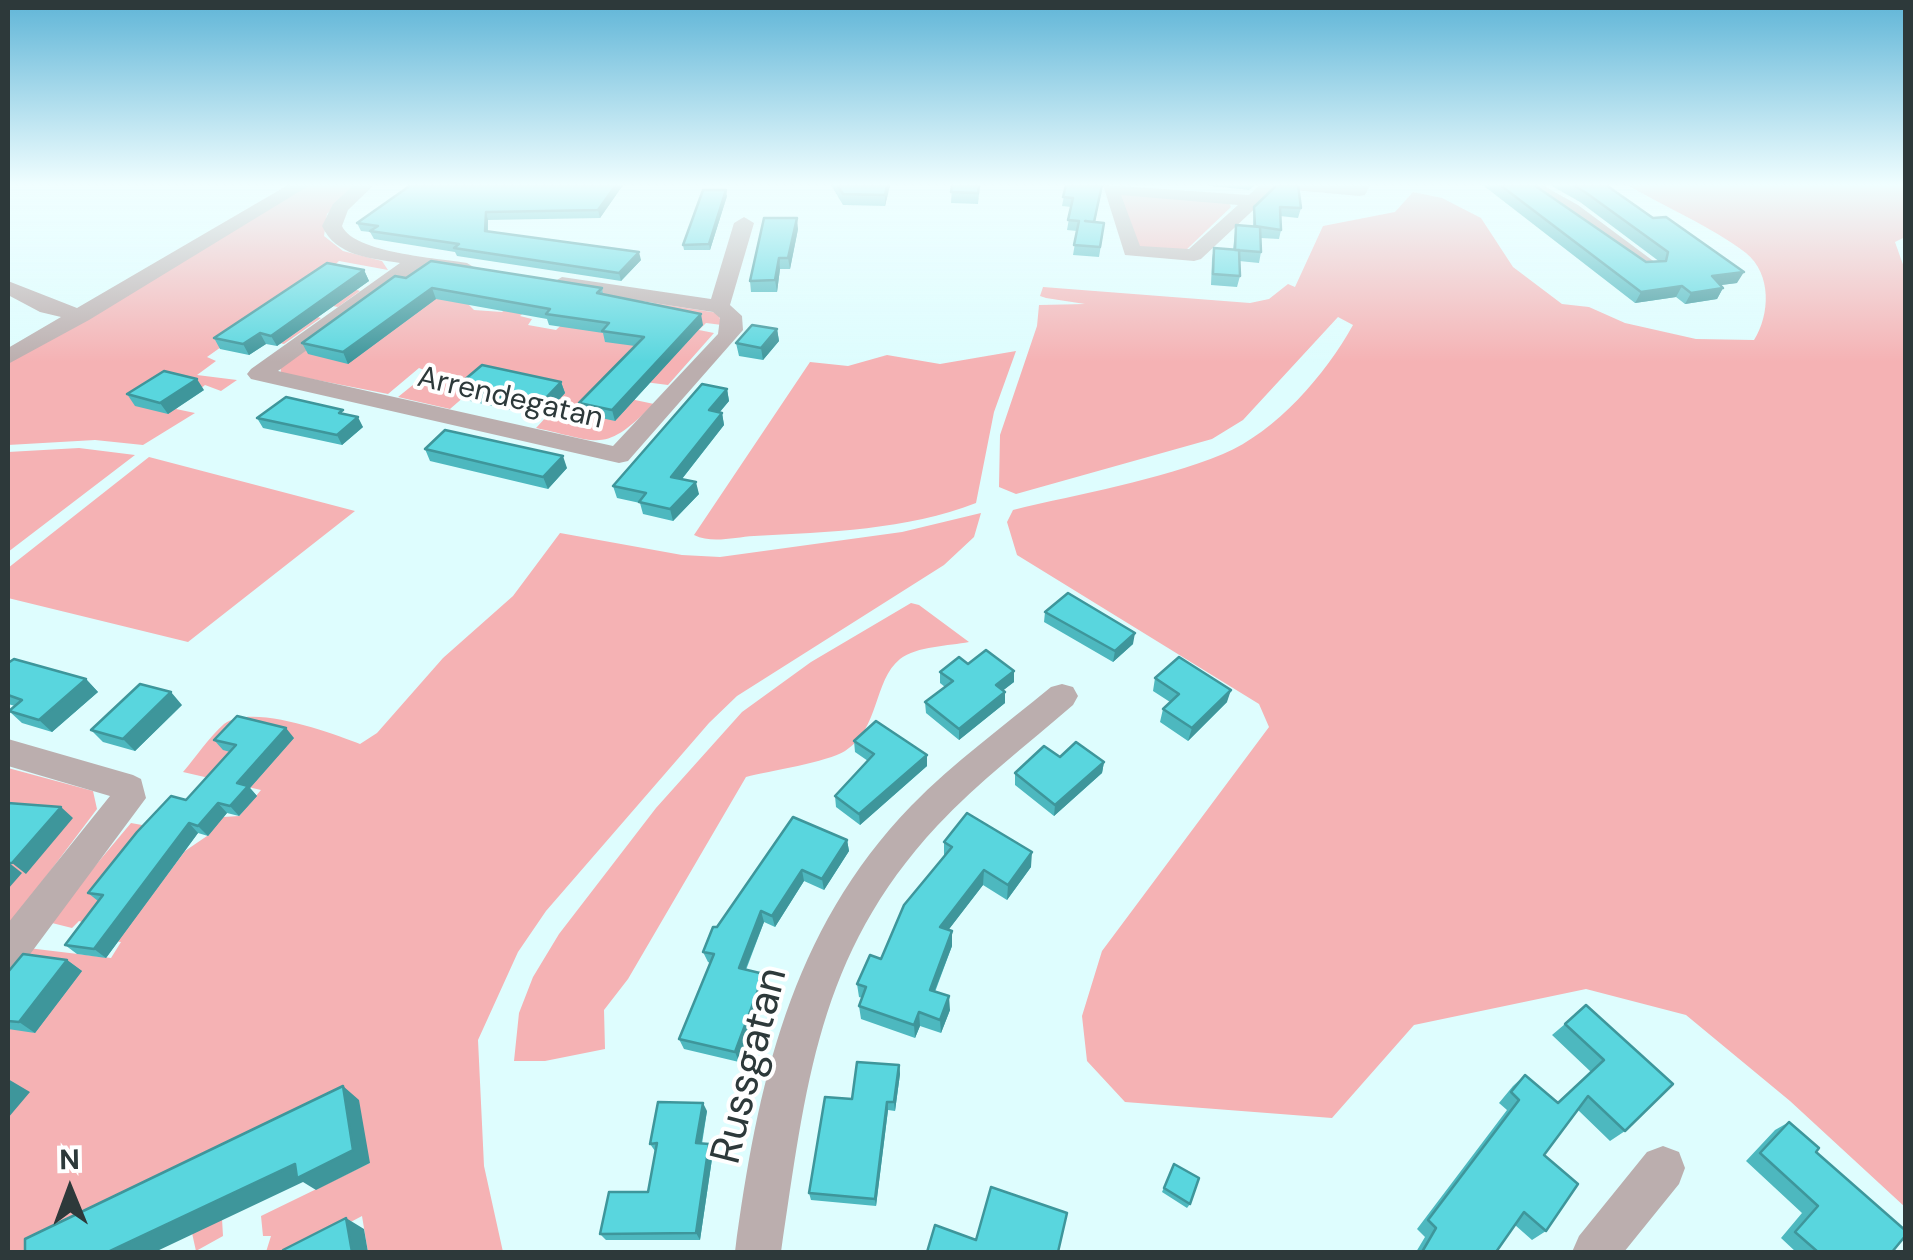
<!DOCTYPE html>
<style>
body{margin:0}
#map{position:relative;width:1913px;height:1260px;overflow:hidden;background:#defdfe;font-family:"DM Sans",sans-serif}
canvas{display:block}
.frame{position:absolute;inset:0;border:10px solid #2d393a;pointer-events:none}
.north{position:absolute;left:20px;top:1140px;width:100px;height:100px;-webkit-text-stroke:8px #fff;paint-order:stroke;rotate:359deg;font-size:28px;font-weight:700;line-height:40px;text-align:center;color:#2d393a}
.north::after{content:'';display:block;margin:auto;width:35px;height:45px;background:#2d393a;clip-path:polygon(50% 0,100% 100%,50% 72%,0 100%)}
</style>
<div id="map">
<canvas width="1913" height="1260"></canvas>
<div class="frame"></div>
<div class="north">N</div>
</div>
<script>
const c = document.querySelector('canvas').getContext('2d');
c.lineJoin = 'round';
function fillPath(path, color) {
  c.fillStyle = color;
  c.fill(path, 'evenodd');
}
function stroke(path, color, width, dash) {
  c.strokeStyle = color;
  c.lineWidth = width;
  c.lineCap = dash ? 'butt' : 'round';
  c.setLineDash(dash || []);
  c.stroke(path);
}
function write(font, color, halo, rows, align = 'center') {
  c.font = font + ' "DM Sans",sans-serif';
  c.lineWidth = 8;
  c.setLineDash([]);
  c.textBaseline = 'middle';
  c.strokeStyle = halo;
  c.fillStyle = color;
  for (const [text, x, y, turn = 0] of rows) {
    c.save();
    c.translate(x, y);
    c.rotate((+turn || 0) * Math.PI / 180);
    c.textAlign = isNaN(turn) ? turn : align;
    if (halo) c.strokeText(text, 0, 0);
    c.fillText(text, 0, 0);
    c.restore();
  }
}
fillPath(new Path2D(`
 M308,185H357L327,214L324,236L343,251L382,261L388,270L339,261L321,278L360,291L338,307L301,300L310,315L321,318L284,344L238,335L207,357L216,361L197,375L237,380L221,391L205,385L176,409L195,413L143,445L95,440L8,445V363Z
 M1628,185H1905V237L1895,242L1906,273L1905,1207L1790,1101L1686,1015L1586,989L1414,1025L1332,1118L1125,1102L1087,1061L1082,1016L1102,951L1269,727L1259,704L1017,555L1007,522L1013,510C1082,493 1157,481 1223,454C1276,432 1326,374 1353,325L1338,317L1243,420L1212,439L1016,494L999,487L1000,435L1037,326L1039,305L1085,304L1046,298L1040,296L1043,287L1250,303L1269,299L1288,284L1295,287L1323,226L1395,212L1413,192L1442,198L1481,218L1513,267L1562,304L1589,307L1625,323L1696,339L1754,340C1770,315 1772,274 1746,253C1711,226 1666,208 1628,185Z
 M1120,194L1229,203L1231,207L1185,251L1139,248Z
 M432,268L474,310L502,312L533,285L529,308L520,316L532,319L528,325L556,330L595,293L642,301L635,310L630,328L655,303L718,313L722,325L706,323L699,330L714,333L668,385L637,381L635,400L654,404C603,454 602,442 536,428L548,415L543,417L473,389L450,409L398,397L429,372L419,368L388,394L281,373L280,363L429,277L409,273Z
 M1016,351L994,412L976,503C907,530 828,532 754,536C735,537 712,544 694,535L810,362L848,366L887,355L940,364Z
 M79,448L135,455L8,552V452Z
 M149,457L355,511L188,642L8,598V568Z
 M981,513L974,537L944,565L737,696L709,723L546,911L518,952L478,1040L484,1166L503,1252H368L362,1216L294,1252H266L271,1236H263L261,1216L370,1163L219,1167L223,1236L196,1251L192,1233L47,1252H8V985L28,948L111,958L121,942L89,938L94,926L79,921L72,928L48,922L131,823L142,825V908L185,851L207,836L223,817L239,816L261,790L183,772C196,757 209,737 224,724C251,703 332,733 360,744L377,733L443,658L513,596L560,533L682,555L720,557L902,532Z
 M911,603L919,605L969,642C949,646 917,646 900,659C873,681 880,729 845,751C828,762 769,771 746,777L628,979L604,1010L605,1049L545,1061H514L519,1013L533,977L559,934L656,808L742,712L811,662Z
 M8,768L93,791L97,809L8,927Z`), '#f5b2b4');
fillPath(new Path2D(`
 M288,185H310L89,320L8,364V348L61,317L40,312L8,295V281L77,308Z
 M354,185H374L348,210L342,226C354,253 438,258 467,263L477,269L467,275L421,267L278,371L613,446L718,334L720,318L713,312L562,289L552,283L562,277L711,299L734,223L744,217L754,223L730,305L742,316L743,330L628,461L619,463L251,379L247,374L251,369L400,263C369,258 336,256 322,226L333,204Z
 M1103,185L1249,195L1260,185H1280L1201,259L1194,261L1125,255ZM1121,195L1238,205L1189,249L1140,246Z
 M1284,185H1370L1365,195L1359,196L1293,190Z
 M1519,185H1542L1578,205L1660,266L1657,270H1643Z
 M1062,684L1073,687L1078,696L1073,705C1027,745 979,781 937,826C817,955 806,1087 781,1252H735C757,1087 790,931 911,806C954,762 1004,726 1051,687Z
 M8,739L133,775L141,779L146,798L22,965L8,970V923L110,796L8,766Z
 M1663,1146L1679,1152L1685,1168L1679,1184L1624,1252H1572L1579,1236L1647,1152Z`), '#bbaeae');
fillPath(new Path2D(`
 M411,185H623L600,218L488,220V232L641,260L621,281L457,256L455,252L374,239L370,232L361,231L357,223Z
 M831,185H890L885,206L843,205Z
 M952,185H980L978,204L951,203Z
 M1066,185H1102L1095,222L1103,233L1099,257L1073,255L1077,231L1067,230L1071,207L1062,206Z
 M1203,185H1255L1249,190Z
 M1277,185L1301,208L1298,218L1280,216L1281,230L1279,239L1261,238V252L1259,263L1239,261L1240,276L1237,287L1211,285L1212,259L1214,248L1233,249L1236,225L1253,226L1254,207Z
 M1479,185H1534L1646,262H1660L1580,202L1550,185H1606L1737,283L1721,285L1723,288L1717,299L1685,304L1676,297L1635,303L1484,186Z
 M727,196L710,250H684L683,245Z
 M798,229L790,269H780L777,292H751L750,281Z
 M364,270L369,281L277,346L266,344L249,355L220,349L214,338Z
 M406,278L602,288L603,294L703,325L615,421L583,414L579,403L635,346L605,342L603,333L549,325L547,319L436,299L348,364L308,354L302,343Z
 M777,329L779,341L763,360L739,356L736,343Z
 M561,382L565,393L543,417L461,399L456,387Z
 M727,389L729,401L720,412L722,413L724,425L682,479L699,494L673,521L643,514L640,503L617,498L613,486Z
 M204,390L168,414L135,406L127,394Z
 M345,414L363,427L342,445L263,428L257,418Z
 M425,449L567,468L548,489L430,461Z
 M1045,612L1133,644L1113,662L1044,622Z
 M8,663L86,679L98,692L52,732L22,723L9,711L15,706L8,704Z
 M968,664L1014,682L1003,690L1005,692V703L959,740L926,713L925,702L945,687L940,683V672Z
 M1155,678L1227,702L1188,741L1160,722L1163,709L1170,702L1153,691Z
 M182,705L135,751L103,742L91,730Z
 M294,738L250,788L257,796L239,816L227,813L208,836L198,833L106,958L77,954L65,945L98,901L88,893L186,800L230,752L223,750L214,740Z
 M854,741L927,766L860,825L836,807L835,796L868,761L855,752Z
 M1060,757L1104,762L1102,773L1054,816L1015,785V773Z
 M847,840L849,851L824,890L804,881L775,927L764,922L746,970L764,974L767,984L739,1062L684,1049L679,1039L710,963L708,962L703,952L717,927Z
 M944,842L1031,867L1007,900L983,885L948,930L952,931V946L935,992L950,1010L941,1033L920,1026L915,1038L861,1019L859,1006L862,998L859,997L857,984L881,959L944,856Z
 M67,960L82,971L35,1033L8,1029V972Z
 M1565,1024L1673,1084L1625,1131L1610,1141L1578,1110L1544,1155L1546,1231L1532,1240L1515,1225L1496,1252H1416L1425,1237L1417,1229L1507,1110L1499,1103L1513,1086L1525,1075L1558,1102L1591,1072L1552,1035Z
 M899,1065L900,1074L895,1111L888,1110L876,1206L811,1200L809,1193Z
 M707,1111L702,1144H709L713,1152L700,1240H606L600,1234L648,1192L655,1151L650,1144Z
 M1789,1122L1816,1152L1892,1252H1796L1781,1238L1802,1213L1746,1161L1775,1130Z
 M1174,1164L1190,1204L1187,1208L1162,1192Z`), '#4db8bf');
fillPath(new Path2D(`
 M616,185H623L600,218L598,210Z
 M887,185H890L885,206V195Z
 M726,190L727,196L710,250L709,244Z
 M486,212L488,220L487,239L485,231Z
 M797,218L798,229L790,269L788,258Z
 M639,252L641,260L621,281L619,273Z
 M779,258L780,269L777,292L775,280Z
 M364,270L369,281L277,346L271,336Z
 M1744,272L1737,283L1706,287L1712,276Z
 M1682,286L1676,297L1635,303L1641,292Z
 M432,288L436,299L348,364L343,352Z
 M1723,288L1717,299L1685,304L1691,293Z
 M701,314L703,325L615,421L612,410Z
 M777,329L779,341L763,360L761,348Z
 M260,333L266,344L249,355L243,344Z
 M197,379L204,390L168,414L160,403Z
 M561,382L565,393L543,417L539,405Z
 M727,389L729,401L711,422L709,410Z
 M722,413L724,425L674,489L671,477Z
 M358,417L363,427L342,445L337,435Z
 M563,456L567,468L548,489L543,477Z
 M696,482L699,494L673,521L670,509Z
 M1135,633L1133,644L1113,662L1115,651Z
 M1014,671V682L996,696V685Z
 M86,679L98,692L52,732L39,720Z
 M1231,690L1227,702L1188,741L1192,728Z
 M171,692L182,705L135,751L123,739Z
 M1005,692V703L959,740V729Z
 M286,728L294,738L250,788L257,796L239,816L230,806L237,783Z
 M927,755V766L860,825L859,814Z
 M1104,762L1102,773L1054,816L1055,805Z
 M218,803L227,813L208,836L198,826Z
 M61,807L73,818L26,874L12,863Z
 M189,823L198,833L106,958L94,949Z
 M847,840L849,851L824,890L822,879Z
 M1032,852L1031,867L1007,900L1008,885Z
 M8,862L22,873L8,889Z
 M802,870L804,881L775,927L772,916Z
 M984,870L983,885L940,941V927Z
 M761,911L764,922L742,978L739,968Z
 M952,931V946L930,1003V990Z
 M67,960L82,971L35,1033L19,1022Z
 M764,974L767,984L739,1062L735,1052Z
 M949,996L950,1010L941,1033L940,1020Z
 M919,1012L920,1026L915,1038L914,1025Z
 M899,1065L900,1074L895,1111L894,1102Z
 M8,1079L30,1092L8,1118Z
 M343,1086L359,1100L370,1163L316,1190L303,1182L155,1252H108Z
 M887,1102L888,1110L876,1206L875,1199Z
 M703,1103L707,1111L700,1151L696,1143Z
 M709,1144L713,1152L700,1240L696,1233Z
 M346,1218L364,1229L368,1252H352Z`), '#3e969b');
const building = new Path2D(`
 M411,185H616L598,210L486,212L485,231L639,252L619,273L454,248L459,244L370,231L378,226L357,223Z
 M837,185H887L885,195L843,194Z
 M952,185H979L978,193L951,192Z
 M1066,185H1102L1094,222L1085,221L1104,223L1100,247L1074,245L1079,221L1068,220L1073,198L1063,197Z
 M1277,185H1298L1301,208L1280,207L1281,230L1255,226L1254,207Z
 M1500,185H1534L1646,262L1666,261L1668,252L1585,192L1573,185H1606L1653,218L1666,217L1744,272L1712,276L1723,288L1691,293L1682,286L1641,292Z
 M703,190H726L709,244L683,245Z
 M764,218H797L788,258H779L775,280L750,281Z
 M1236,225L1260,227L1261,252L1235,250Z
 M1214,248L1239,250L1240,276L1213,274Z
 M431,261L602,288L597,293L701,314L612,410L579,403L644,337L602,331L609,323L546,314L550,309L432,288L343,352L302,343L395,276L406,278Z
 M327,263L364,270L271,336L260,333L243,344L214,338Z
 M752,325L777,329L761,348L736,343Z
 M482,365L561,382L539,405L456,387Z
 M164,371L197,379L160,403L127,394Z
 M702,384L727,389L709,410L722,413L671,477L696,482L670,509L639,502L646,493L613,486Z
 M286,397L343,410L339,413L358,417L337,435L257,418Z
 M445,430L563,456L543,477L425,449Z
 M1068,593L1135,633L1115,651L1045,612Z
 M986,650L1014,671L996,685L1005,692L959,729L925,702L953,681L940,672L959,657L968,664Z
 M1179,657L1231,690L1192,728L1163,709L1179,694L1155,678Z
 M14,659L86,679L39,720L9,711L22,700L8,695V663Z
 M140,684L171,692L123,739L91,730Z
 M237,716L286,728L237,783L248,786L230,806L218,803L198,826L189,823L94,949L65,945L103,895L88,893L137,832L171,796L186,800L236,745L214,740Z
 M876,721L927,755L859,814L835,796L874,754L854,741Z
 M1076,742L1104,762L1055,805L1015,773L1044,746L1060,757Z
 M8,803L61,807L12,863H8Z
 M967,813L1032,852L1008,885L984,870L940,927L952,931L930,990L949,996L940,1020L919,1012L914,1025L859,1006L866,987L857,984L870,955L881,959L904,905L952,847L944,842Z
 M793,817L847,840L822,879L802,870L772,916L761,911L739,968L764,974L735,1052L679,1039L714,954L703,952L713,927H717Z
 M23,954L67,960L19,1022L8,1021V972Z
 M1586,1005L1673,1084L1625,1131L1588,1096L1544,1155L1578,1184L1546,1231L1524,1212L1496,1252H1422L1436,1228L1428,1220L1519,1100L1511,1092L1525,1075L1558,1103L1604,1060L1565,1024Z
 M857,1062L899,1065L894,1102H887L875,1199L809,1193L825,1097L852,1099Z
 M343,1086L353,1150L297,1178L295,1164L108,1252H25V1239Z
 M658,1102L703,1103L696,1143L709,1144L696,1233L600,1234L609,1192H648L657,1143L650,1144Z
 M1789,1122L1819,1148L1816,1152L1906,1231V1235L1892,1252H1818L1795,1232L1818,1206L1760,1153Z
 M1174,1164L1199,1178L1190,1204L1164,1188Z
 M991,1187L1067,1213L1058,1252H927L935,1225L976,1240Z
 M346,1218L352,1252H283V1250Z`);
fillPath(building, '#59d6de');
stroke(building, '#3e969b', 2.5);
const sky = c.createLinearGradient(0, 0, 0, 362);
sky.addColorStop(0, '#5fb5d7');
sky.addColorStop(0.51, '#f0feff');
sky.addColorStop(1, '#f0feff00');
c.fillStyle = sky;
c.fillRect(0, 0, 1913, 362);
write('30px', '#2d393a', '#fff', [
 ["Arrendegatan",510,399,13]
]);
write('42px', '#2d393a', '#fff', [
 ["Russgatan",751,1066,-76]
]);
</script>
